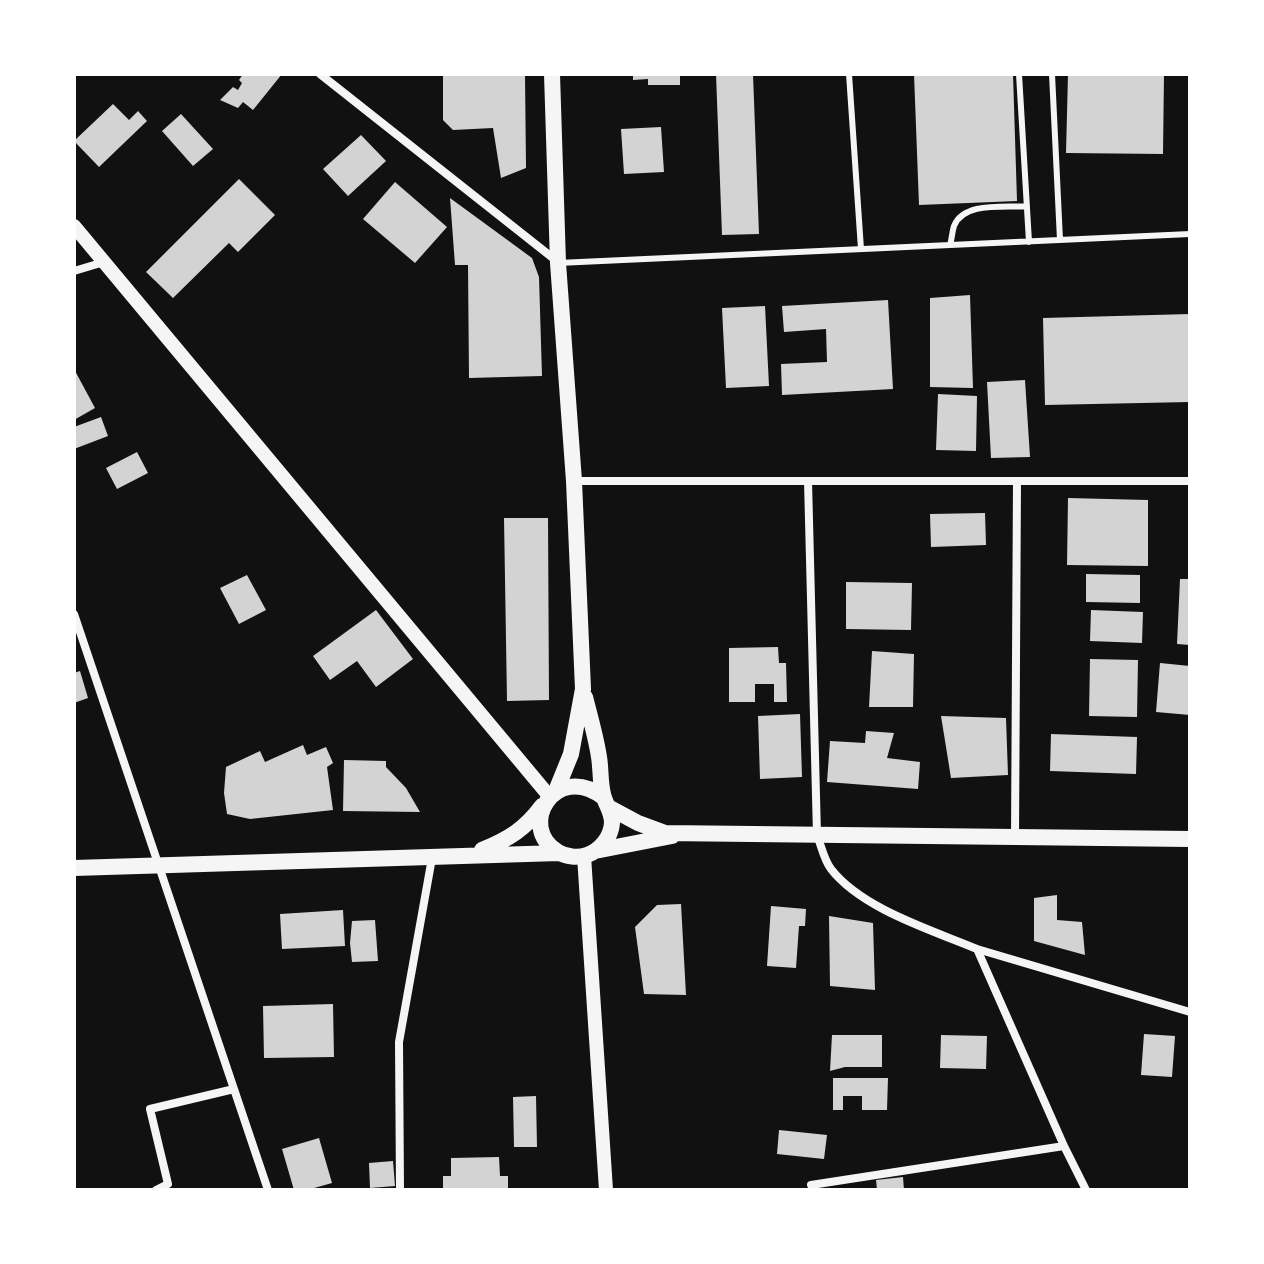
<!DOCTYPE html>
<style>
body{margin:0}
#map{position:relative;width:1264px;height:1264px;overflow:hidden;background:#111;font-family:Rubik,sans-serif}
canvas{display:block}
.frame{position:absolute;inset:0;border:76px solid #fff;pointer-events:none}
</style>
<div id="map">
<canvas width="1264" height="1264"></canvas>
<div class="frame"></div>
</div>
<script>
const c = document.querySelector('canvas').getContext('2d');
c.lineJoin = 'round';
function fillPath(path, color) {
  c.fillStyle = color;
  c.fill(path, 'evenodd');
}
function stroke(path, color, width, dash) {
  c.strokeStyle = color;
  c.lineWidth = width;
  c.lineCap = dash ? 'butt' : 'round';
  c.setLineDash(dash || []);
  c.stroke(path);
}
fillPath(new Path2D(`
 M243,74H282L253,110L243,102L238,108L220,100L233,87L238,90L242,83L239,80Z
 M443,74H525L526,168L501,178L493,128L453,130L443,120Z
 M633,74H680V85H648V79L633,80Z
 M716,74H753L759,234L722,235Z
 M914,74H1013L1017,201L919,205Z
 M1068,74H1164L1163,154L1066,153Z
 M113,104L129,120L138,111L147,121L99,167L74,141Z
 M181,114L213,149L193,166L162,131Z
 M661,127L664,172L624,174L621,129Z
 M361,135L386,161L348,196L323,169Z
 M239,179L275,215L238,252L229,243L173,298L146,272Z
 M395,182L447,227L415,263L363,219Z
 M450,198L532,258L539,277L542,376L469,378L468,265H455Z
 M970,295L973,388L930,387V298Z
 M888,300L893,389L782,395L781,364L827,362L826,329L784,332L782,306Z
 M765,306L769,386L726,388L722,308Z
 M1190,314V402L1045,405L1043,318Z
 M74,369L95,408L74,420Z
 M1025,380L1030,457L991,458L987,382Z
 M938,394L977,396L976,451L936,450Z
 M101,417L108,436L74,449V427Z
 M137,452L148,473L117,489L106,468Z
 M1068,498L1148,500V566L1067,565Z
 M985,513L986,545L931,547L930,514Z
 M504,518H548L549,700L507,701Z
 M1086,574L1140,575V603L1086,602Z
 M247,575L266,610L239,624L220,588Z
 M1180,579H1190V645L1177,644Z
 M846,582L912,583L911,630L846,629Z
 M376,610L413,659L376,687L357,661L330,680L313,656Z
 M1091,610L1143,612L1142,643L1090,641Z
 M778,647L779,663H786L787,702H774V684H755V702H729V648Z
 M872,651L914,654L913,707H869Z
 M1090,659L1138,660L1137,717L1089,716Z
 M1160,663L1190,666V715L1156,712Z
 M80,671L88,698L74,703V673Z
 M800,714L802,777L760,779L758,716Z
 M941,716L1006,718L1008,775L951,778Z
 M866,731L894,733L887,758L920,762L918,789L827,782L830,741L865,743Z
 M1051,734L1137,737L1136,774L1050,771Z
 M303,745L307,755L326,747L333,763L327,767L333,810L250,819L227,814L224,793L226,767L260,751L265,762Z
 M344,760L386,761V767L406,788L420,812L343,811Z
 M1057,895V920L1082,922L1085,955L1034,941V898Z
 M681,904L686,995L644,994L635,927L657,905Z
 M771,906L806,909L805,926H799L796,968L767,966Z
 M343,910L345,946L282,949L280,914Z
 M829,916L873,923L875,990L830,986Z
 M375,920L378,961L352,962L350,943L352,921Z
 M333,1004L334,1057L264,1058L263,1006Z
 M1144,1034L1175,1036L1172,1077L1141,1075Z
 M832,1035H882V1067H845L830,1071Z
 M941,1035L987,1036L986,1069L940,1068Z
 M833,1078H888L887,1110H862V1096H843V1110H833Z
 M536,1096L537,1147H514L513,1097Z
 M779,1130L827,1135L824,1159L777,1154Z
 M319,1138L332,1183L307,1190H294L282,1149Z
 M499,1157L500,1176H508V1190H443V1176H451V1158Z
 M393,1161L395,1186L370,1188L369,1163Z
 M903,1177L904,1190H877L876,1180Z`), '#d3d3d3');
stroke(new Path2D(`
 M849,74L861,249
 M1019,74L1029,242
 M1052,74L1060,240
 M950,245C952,239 952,232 954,226C964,201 1005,208 1027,206
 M558,263L1190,234`), '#f5f5f5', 6);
stroke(new Path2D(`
 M320,74L558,262
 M74,271L104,262
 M574,481H1190
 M808,481L817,835C821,845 824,860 831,869C862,909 932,930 977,949L1064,1146L1086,1190
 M74,614L268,1190
 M1015,837L1017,481
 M977,949L1190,1012
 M811,1185L1064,1146
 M156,1190L168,1184L150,1109L234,1089
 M400,1190L399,1042L432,858`), '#f5f5f5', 8);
stroke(new Path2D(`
 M74,226L550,797
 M584,856L606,1190`), '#f5f5f5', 14);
stroke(new Path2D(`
 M552,74L558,263L574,481L583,689L571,754L556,791
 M585,697C590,717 596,737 599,757C601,769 600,782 603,794C605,804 612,811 612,823C611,837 601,850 587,855C578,858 566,857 558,852C516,827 555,761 603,797
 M610,808L638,823L665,833L1190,839
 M482,850C509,839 525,829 542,806
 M595,851L672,836
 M74,868L559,853`), '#f5f5f5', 16);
</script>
